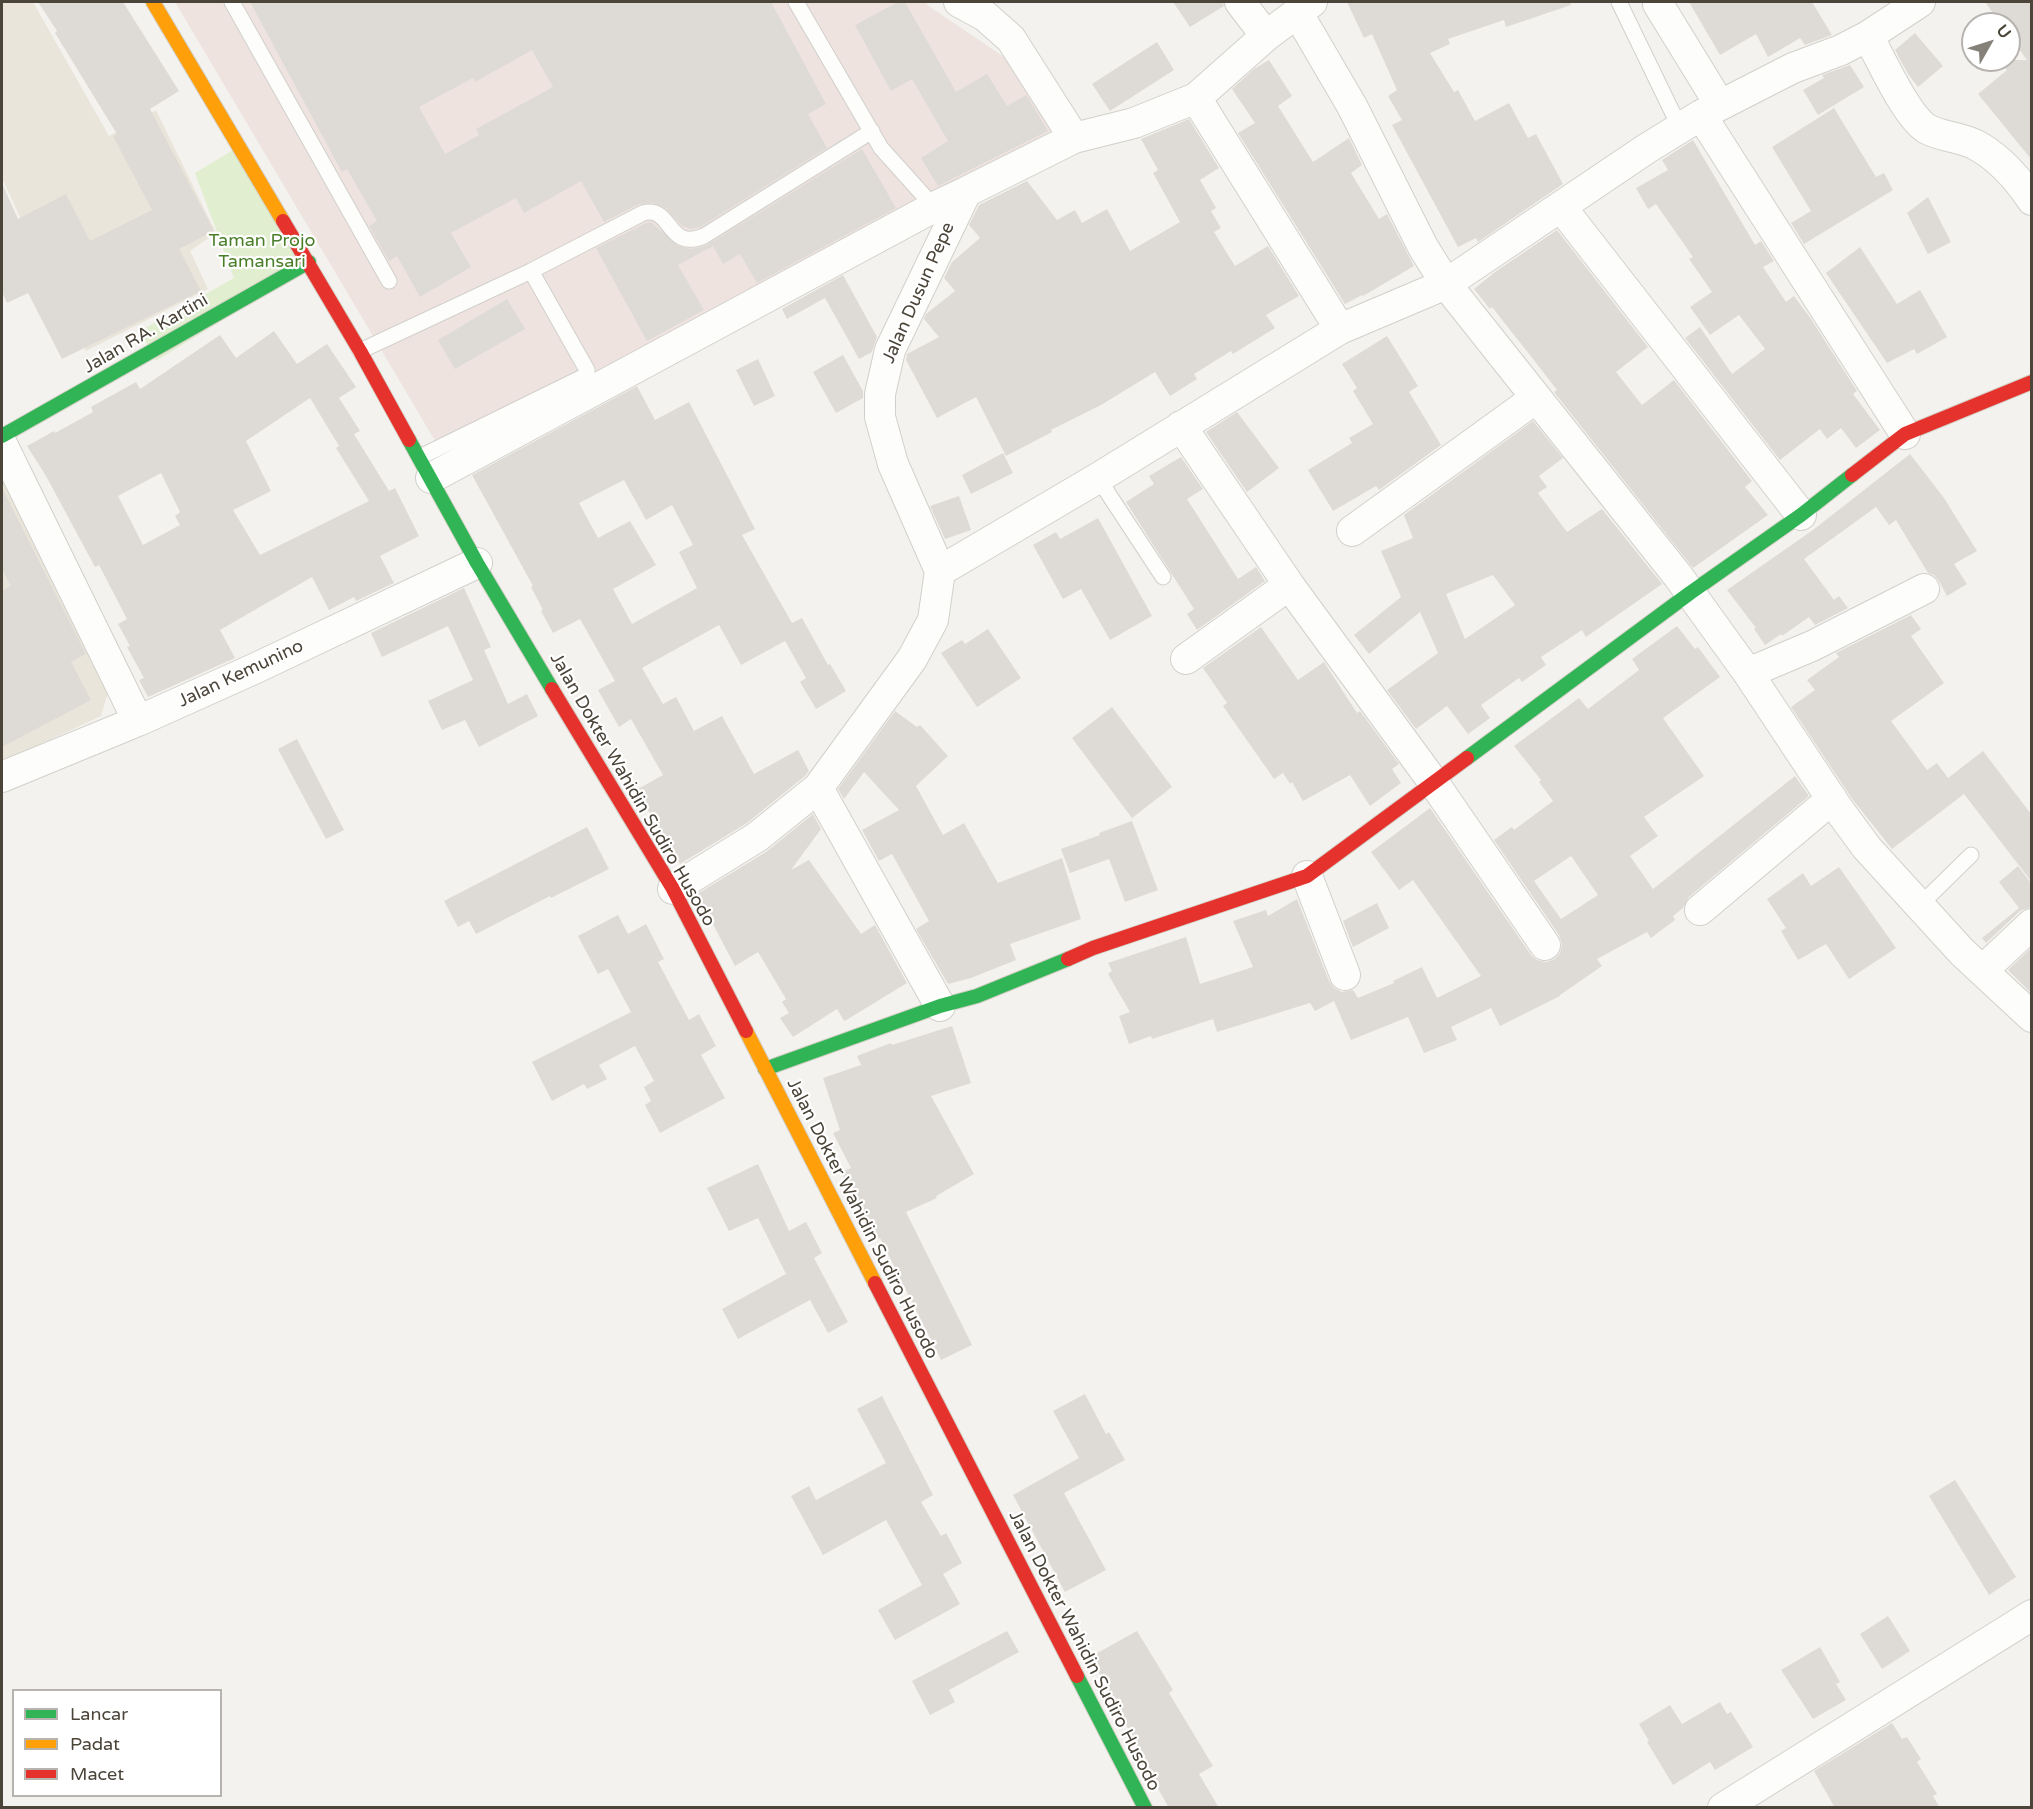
<!DOCTYPE html>
<style>
body{margin:0}
#map{position:relative;width:2033px;height:1809px;overflow:hidden;background:#f4f2ee;font-family:"Varela Round",sans-serif}
canvas{display:block}
.frame{position:absolute;inset:0;border:3px solid #4b4439;pointer-events:none}
.legend{position:absolute;left:12px;top:1689px;width:210px;height:108px;box-sizing:border-box;background:#fff;border:2px solid #b7b4b0;margin:0;padding:8px 10px;list-style:none;font-size:18px;color:#4b4439}
.legend li{display:flex;align-items:center;gap:12px;height:30px}
.legend b{width:30px;border:2px solid #b7b4b0}
.north{position:absolute;left:1961px;top:12px;width:60px;height:60px;box-sizing:border-box;background:#fff;border:2px solid #b7b4b0;border-radius:50%;rotate:51deg;font-size:16px;font-weight:700;line-height:24px;text-align:center;color:#4b4439}
.north::after{content:'';display:block;margin:auto;width:21px;height:27px;background:#868178;clip-path:polygon(50% 0,100% 100%,50% 72%,0 100%)}
</style>
<div id="map">
<canvas width="2033" height="1809"></canvas>
<div class="frame"></div>
<ul class="legend">
<li><b style="height:8px;background:#30b455"></b>Lancar</li>
<li><b style="height:8px;background:#ff9f0a"></b>Padat</li>
<li><b style="height:8px;background:#e5322d"></b>Macet</li>
</ul>
<div class="north">U</div>
</div>
<script>
const c = document.querySelector('canvas').getContext('2d');
c.lineJoin = 'round';
function fillPath(path, color) {
  c.fillStyle = color;
  c.fill(path, 'evenodd');
}
function stroke(path, color, width, dash) {
  c.strokeStyle = color;
  c.lineWidth = width;
  c.lineCap = dash ? 'butt' : 'round';
  c.setLineDash(dash || []);
  c.stroke(path);
}
function write(font, color, halo, rows, align = 'center') {
  c.font = font + ' "Varela Round",sans-serif';
  c.lineWidth = 4.5;
  c.setLineDash([]);
  c.textBaseline = 'middle';
  c.strokeStyle = halo;
  c.fillStyle = color;
  for (const [text, x, y, turn = 0] of rows) {
    c.save();
    c.translate(x, y);
    c.rotate((+turn || 0) * Math.PI / 180);
    c.textAlign = isNaN(turn) ? turn : align;
    if (halo) c.strokeText(text, 0, 0);
    c.fillText(text, 0, 0);
    c.restore();
  }
}
fillPath(new Path2D(`
 M2,2H33L109,136L156,110L216,233L190,251L208,289L86,351L47,276L2,178Z
 M2,472L110,686L101,716L2,762Z`), '#eae5da');
fillPath(new Path2D(`
 M175,2H925L930,7L1013,63L1065,145L447,461Z`), '#eee3df');
fillPath(new Path2D(`
 M243,144L312,265L156,361L140,331L234,278L195,173Z`), '#e1eecf');
fillPath(new Path2D(`
 M38,2H123L179,91L150,109L214,231L179,249L201,291L62,359L28,293L7,303L2,292V183L18,219L66,194L90,241L152,210L113,136L117,134L55,33L57,31Z
 M250,2H771L826,104L808,114L827,148L700,227L691,229L682,226L666,208L653,203L639,204L604,222L581,181L524,213L516,198L451,233L471,267L420,297L397,256L389,261L369,226L377,221L347,169L342,172ZM532,50L553,87L476,129L479,135L445,154L419,107L473,78L475,82Z
 M898,2H905L956,92L987,74L1007,106L1026,95L1048,131L938,186L921,158L948,141L912,79L891,91L855,25Z
 M1173,2H1223L1224,6L1190,27Z
 M1347,2H1570L1571,5L1506,27L1504,20L1448,39L1450,44L1430,53L1454,92L1458,90L1475,121L1509,103L1528,138L1536,134L1563,184L1478,242L1476,238L1458,247L1392,125L1402,120L1388,96L1397,90L1372,34L1364,38Z
 M1689,2H1812L1832,35L1805,45L1800,38L1768,57L1756,34L1720,55Z
 M1985,2H2031V159L1978,94L2007,70L1999,60H2027L2009,35V24H2001Z
 M1915,33L1943,66L1918,87L1908,74L1895,50Z
 M1157,42L1174,70L1110,111L1092,84Z
 M1269,60L1292,96L1278,106L1313,162L1349,138L1362,165L1351,173L1379,219L1387,214L1414,266L1363,296L1362,295L1345,304L1238,133L1255,123L1232,89L1254,69Z
 M1850,65L1864,87L1818,115L1803,90L1824,78L1822,75Z
 M1834,108L1876,177L1884,173L1893,190L1804,244L1791,223L1811,211L1772,147Z
 M1189,119L1219,168L1200,180L1216,208L1211,211L1221,228L1214,232L1235,266L1268,246L1299,296L1266,315L1275,328L1233,354L1231,351L1194,374L1197,379L1170,396L1155,372L1101,405L1051,430L1052,432L1006,456L976,397L937,418L906,360L907,354L939,337L924,319L926,314L955,291L944,278L952,262L980,238L969,225L979,205L1027,181L1057,220L1075,210L1082,223L1107,209L1130,251L1180,222L1153,173L1158,170L1141,139Z
 M1693,140L1755,245L1761,241L1774,261L1763,267L1786,302L1794,296L1811,319L1857,391L1853,394L1880,430L1856,448L1841,428L1827,439L1820,429L1780,460L1685,338L1700,327L1732,374L1765,349L1739,315L1710,335L1690,307L1712,292L1689,259L1693,257L1656,204L1648,209L1636,188L1668,170L1662,160Z
 M862,149L896,208L757,283L740,254L723,264L713,246L678,265L704,310L647,341L596,248L646,223L651,222L678,246L691,249L707,245Z
 M1928,197L1951,242L1928,254L1907,213Z
 M1557,230L1648,347L1616,372L1642,405L1674,380L1752,481L1745,487L1768,515L1693,568L1554,392L1557,390L1533,359L1492,307L1490,309L1474,289L1495,272Z
 M1860,247L1897,304L1920,290L1947,337L1917,354L1914,349L1887,363L1826,273Z
 M843,275L877,337L872,352L859,359L825,298L787,319L782,309Z
 M507,299L525,329L455,369L438,340Z
 M274,331L297,364L327,344L356,387L339,398L360,431L354,434L389,491L395,488L419,536L380,556L394,583L356,601L354,597L329,610L312,577L220,630L235,658L148,697L139,680L144,678L127,647L130,646L118,624L127,619L99,565L95,567L46,476L27,446L54,431L55,433L93,412L91,407L136,382L140,389L220,335L236,358ZM310,398L339,446L336,448L369,501L260,555L233,510L271,491L246,441ZM161,473L180,512L175,516L180,525L143,545L118,496Z
 M1387,336L1418,386L1409,392L1441,445L1379,490L1376,486L1333,511L1308,470L1352,443L1349,438L1373,424L1353,391L1357,388L1342,364Z
 M843,355L863,391V398L836,413L813,372Z
 M758,359L775,396L754,406L736,370Z
 M637,386L655,420L689,402L755,529L742,535L792,623L802,618L828,665L830,664L846,691L816,709L800,682L806,678L785,641L741,665L719,625L642,668L663,704L676,697L694,731L722,716L754,774L798,750L809,771L805,776L747,823L680,864L636,790L663,775L631,719L619,727L598,690L615,681L580,619L553,633L541,611L543,610L531,587L533,586L472,475ZM624,480L646,520L672,505L693,545L679,552L697,588L632,624L613,589L656,565L630,521L598,538L579,503Z
 M1237,412L1279,468L1247,492L1206,432Z
 M1533,421L1563,458L1539,476L1547,487L1538,493L1567,532L1602,509L1662,584L1586,637L1582,630L1541,657L1546,665L1522,682L1519,678L1481,705L1490,718L1468,734L1447,706L1416,729L1387,690L1438,653L1420,612L1369,654L1354,635L1401,597L1381,551L1413,538L1404,515ZM1493,575L1515,605L1465,639L1446,594Z
 M1003,453L1013,473L971,494L962,475Z
 M1910,454L1944,498L1977,551L1954,564L1967,584L1947,596L1939,581L1934,575L1928,573L1896,520L1889,525L1876,507L1804,559L1834,600L1839,596L1848,608L1815,625L1809,617L1782,636L1781,634L1765,645L1754,629L1756,628L1727,590L1813,530Z
 M1181,457L1203,489L1187,499L1238,579L1256,567L1265,581L1197,630L1187,614L1194,609L1126,502L1154,484L1149,476Z
 M2,488L86,654L71,662L91,700L2,747V591L11,586L2,569Z
 M959,496L971,530L945,539L930,506Z
 M1098,518L1152,616L1110,640L1081,589L1063,599L1033,545L1056,532L1060,539Z
 M464,588L491,647L484,650L508,704L527,694L538,716L479,747L465,720L442,730L428,701L473,680L448,626L382,657L371,633Z
 M1911,615L1921,629L1911,636L1944,683L1891,721L1927,770L1937,763L1948,778L1983,751L2031,814V881L1964,794L1892,849L1853,800L1791,707L1815,690L1807,680L1839,657L1836,653Z
 M1677,626L1695,649L1698,647L1720,677L1663,718L1704,776L1644,817L1658,836L1630,856L1653,889L1795,776L1809,796L1689,897L1683,908L1673,916L1675,920L1651,938L1647,932L1597,959L1602,966L1560,995V996L1500,1026L1491,1008L1451,1027L1457,1040L1424,1053L1408,1017L1351,1040L1334,1001L1315,1011L1310,1003L1217,1032L1213,1019L1152,1039L1151,1036L1129,1044L1119,1016L1130,1012L1108,974L1112,971L1108,963L1186,937L1200,984L1253,967L1233,921L1266,910L1268,916L1297,899L1329,981L1334,988L1342,992L1353,990L1358,998L1394,983L1393,981L1422,967L1437,998L1481,976L1413,880L1399,890L1371,852L1430,808L1531,955L1537,960L1546,962L1555,959L1560,953L1562,944L1559,935L1494,840L1512,827L1514,830L1553,801L1539,782L1541,780L1514,746L1579,698L1588,709L1639,670L1632,659ZM1571,856L1598,895L1561,919L1534,881Z
 M1261,627L1298,680L1324,662L1357,713L1360,711L1399,764L1392,769L1401,783L1370,806L1350,775L1303,801L1292,782L1290,784L1283,773L1274,779L1223,706L1227,703L1203,668Z
 M988,629L1021,678L977,707L941,653L962,640L965,644Z
 M1112,707L1172,787L1132,818L1072,738Z
 M895,711L917,727L920,725L948,756L916,786L943,835L964,823L998,883L1062,858L1081,919L1010,944L1016,960L971,978L948,984L916,929L929,921L892,854L879,861L862,830L899,810L864,772L844,799L838,789Z
 M297,739L344,830L326,839L278,749Z
 M813,814L821,829L791,870L809,860L861,934L875,925L907,983L848,1019L844,1021L837,1009L793,1037L780,1018L789,1013L782,1002L786,999L758,952L735,966L697,894L766,852Z
 M1132,821L1158,890L1125,902L1109,859L1070,873L1061,849L1100,835L1099,833Z
 M587,827L609,869L551,898L550,896L476,934L469,921L458,927L444,901Z
 M2018,866L2031,883V907L2020,911L1986,943L1982,938L2019,908L1999,882Z
 M1839,867L1896,948L1849,979L1826,944L1798,960L1781,931L1786,928L1767,899L1803,873L1811,886Z
 M1377,903L1389,928L1353,947L1343,921Z
 M618,915L628,934L646,924L664,959L658,962L689,1020L699,1014L716,1046L701,1055L725,1098L660,1133L645,1105L651,1101L644,1087L654,1081L635,1046L599,1065L607,1079L587,1089L584,1084L552,1101L532,1062L631,1012L608,969L598,974L578,936Z
 M2031,948V993L2008,970Z
 M952,1026L971,1083L931,1096L974,1174L936,1196L937,1198L906,1212L972,1345L941,1360L880,1238L875,1240L841,1172L851,1168L833,1133L840,1130L823,1078L861,1065L857,1056L891,1043L892,1045Z
 M758,1164L789,1231L806,1222L822,1253L814,1258L848,1322L828,1333L810,1300L738,1339L722,1309L786,1274L758,1218L729,1231L707,1188Z
 M1085,1394L1106,1434L1109,1432L1125,1460L1064,1493L1106,1570L1065,1592L1013,1495L1079,1458L1053,1411Z
 M882,1396L933,1495L921,1502L941,1536L946,1533L962,1563L943,1574L960,1604L895,1640L878,1610L922,1585L886,1520L823,1555L791,1496L809,1486L816,1500L886,1463L857,1409Z
 M1955,1480L2016,1577L1989,1595L1929,1496Z
 M1888,1616L1910,1651L1882,1669L1860,1634Z
 M1007,1631L1019,1652L949,1690L955,1702L930,1715L912,1681Z
 M1137,1631L1173,1690L1169,1693L1213,1766L1199,1774L1219,1808H1169L1139,1755L1142,1753L1102,1683L1104,1682L1090,1657Z
 M1820,1647L1840,1682L1836,1684L1846,1700L1813,1719L1781,1670Z
 M1720,1702L1727,1714L1731,1712L1753,1747L1715,1770L1710,1762L1673,1785L1647,1742L1649,1741L1639,1724L1670,1705L1682,1724Z
 M1892,1723L1902,1739L1907,1737L1921,1759L1917,1762L1937,1794L1933,1796L1940,1808H1835L1814,1771Z`), '#dedbd6');
const lane = new Path2D(`
 M232,2L389,281
 M796,2L881,148L934,207
 M1619,2L1680,128
 M360,351L531,271L643,213C673,205 666,252 704,236L872,131
 M420,457L587,375V370L531,271
 M1098,478L1163,577
 M1920,905L1971,855`);
const street = new Path2D(`
 M959,2L985,16L1011,39L1074,138
 M1240,2L1266,36
 M1658,4L1720,105
 M1297,12L1352,106L1423,247L1446,284L1678,576L1748,673L1839,810L1867,848L1962,952L2032,1017
 M1868,36L1920,2
 M1196,98L1340,329
 M1701,115L1905,434
 M1561,207L1801,515
 M1181,426L1289,585L1434,783L1545,945
 M2,444L138,721
 M431,478L934,207L966,192
 M1352,531L1536,398
 M940,571L1098,478L1340,329L1446,284L1646,149L1701,115L1793,68L1841,50L1868,36C1881,59 1906,116 1927,129C1942,137 1961,137 1976,145C1998,157 2018,179 2032,200
 M1186,659L1289,585
 M1748,673L1812,646L1924,589
 M2,777L138,721L256,668L477,563
 M818,788L940,1006
 M1307,876L1345,975
 M673,889L757,837L818,788L912,659L933,620L940,571L893,464L880,417V394L890,350L966,192L1074,138L1134,123L1196,98L1266,36L1312,2
 M1700,910L1832,799
 M1983,970L2032,924
 M1723,1808L2032,1615`);
const fast = new Path2D(`
 M2,436L309,262
 M409,440L477,563L552,689
 M1467,758L1690,593L1801,515L1852,475
 M765,1069L940,1006L977,996L1068,959
 M1077,1676L1145,1808`);
const slow = new Path2D(`
 M153,2L283,221
 M746,1031L875,1283`);
const jam = new Path2D(`
 M283,221L360,351L409,440
 M1852,475L1905,434L2032,382
 M552,689L673,889L746,1031
 M1068,959L1093,948L1307,876L1467,758
 M875,1283L1077,1676`);
stroke(lane, '#d2d0cb', 17);
stroke(street, '#d2d0cb', 32);
stroke(fast, '#d3cfc5', 16);
stroke(slow, '#d3cfc5', 16);
stroke(jam, '#d3cfc5', 16);
stroke(lane, '#fdfdfc', 15);
stroke(street, '#fdfdfc', 30);
stroke(fast, '#30b455', 14);
stroke(slow, '#ff9f0a', 14);
stroke(jam, '#e5322d', 14);
write('18px', '#4a7f2a', '#fff', [
 ["Taman Projo",262,241],
 ["Tamansari",262,262]
]);
write('18px', '#4b4439', '#fff', [
 ["Jalan Dusun Pepe",919,293,-66],
 ["Jalan RA. Kartini",146,334,-30],
 ["Jalan Kemunino",241,674,-25],
 ["Jalan Dokter Wahidin Sudiro Husodo",632,790,60],
 ["Jalan Dokter Wahidin Sudiro Husodo",862,1219,63],
 ["Jalan Dokter Wahidin Sudiro Husodo",1084,1651,63]
]);
</script>
